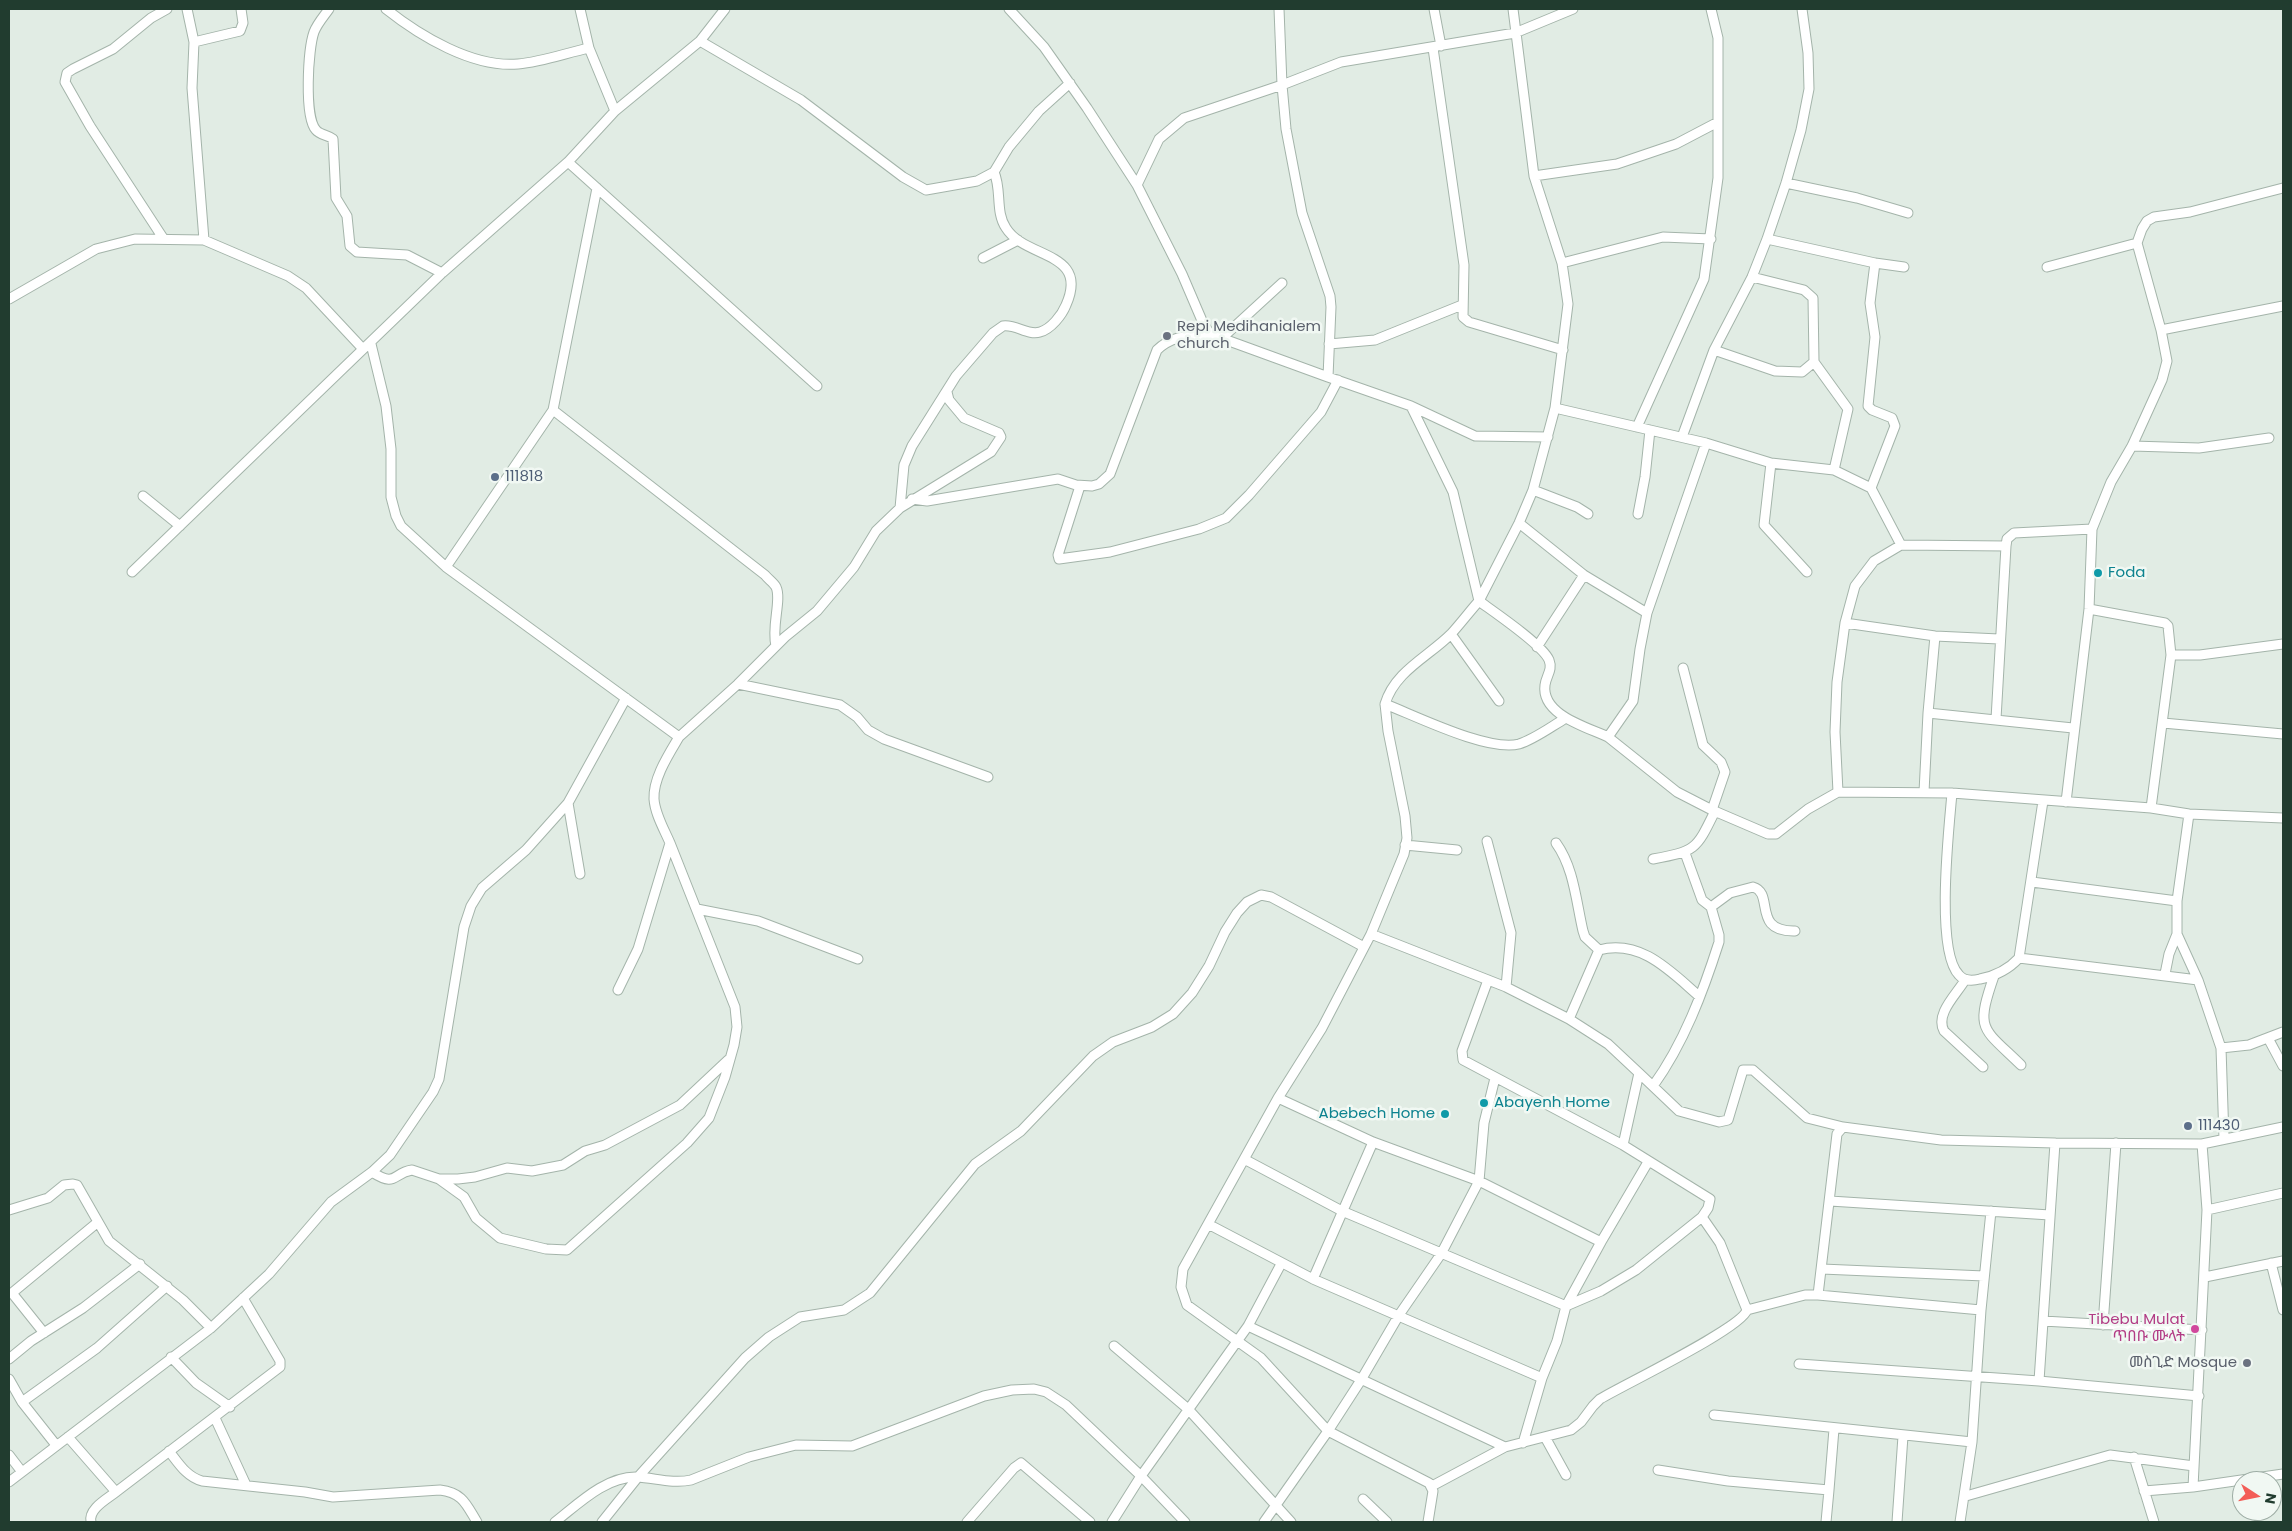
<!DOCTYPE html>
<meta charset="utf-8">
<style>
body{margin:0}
#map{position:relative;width:2292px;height:1531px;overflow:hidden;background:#e1ece4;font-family:Poppins,sans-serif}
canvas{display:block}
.frame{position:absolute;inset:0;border:10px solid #213c2f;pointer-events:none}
.north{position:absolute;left:2232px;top:1471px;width:50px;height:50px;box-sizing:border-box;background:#f1f8f3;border:1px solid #9eada5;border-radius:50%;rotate:101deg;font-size:14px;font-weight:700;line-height:20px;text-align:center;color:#213c2f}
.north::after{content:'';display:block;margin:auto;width:18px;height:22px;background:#f35d57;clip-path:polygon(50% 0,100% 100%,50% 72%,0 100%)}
</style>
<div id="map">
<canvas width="2292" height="1531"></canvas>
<div class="frame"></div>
<div class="north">N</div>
</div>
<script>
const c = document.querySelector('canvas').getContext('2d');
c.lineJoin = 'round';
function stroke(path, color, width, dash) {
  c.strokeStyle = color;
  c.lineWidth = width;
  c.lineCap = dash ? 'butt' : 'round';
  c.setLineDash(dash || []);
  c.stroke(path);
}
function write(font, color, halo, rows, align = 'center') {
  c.font = font + ' Poppins,"Noto Sans Ethiopic",sans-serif';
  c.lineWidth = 5;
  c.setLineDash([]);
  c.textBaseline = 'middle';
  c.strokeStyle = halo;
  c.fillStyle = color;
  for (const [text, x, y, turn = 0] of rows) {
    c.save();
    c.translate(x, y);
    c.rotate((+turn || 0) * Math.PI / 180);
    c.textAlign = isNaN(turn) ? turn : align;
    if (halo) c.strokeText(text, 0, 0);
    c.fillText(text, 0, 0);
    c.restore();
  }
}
const minor = new Path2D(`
 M187,9L194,42L192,88L204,240
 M329,9C324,16 317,24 314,32C308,49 304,117 316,130C320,135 328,135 333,139L336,198L347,216L350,246L357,252L407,255L442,273
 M386,9C420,36 473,68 518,64C542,62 566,53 589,48L615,111
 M580,9L589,48
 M1009,9L1044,47L1087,108L1137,185L1182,274L1203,323L1210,334L1328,377
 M1279,9L1282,85L1341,62L1515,33L1573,9
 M1434,9L1441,46
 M1513,9L1534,176L1562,263L1568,304L1555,408L1533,490L1519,523L1479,601C1494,612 1543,645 1549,660C1553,670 1546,676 1545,685C1541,715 1587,727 1608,737
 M700,41L801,100L903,177L926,190L977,181L994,172L1009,147L1039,111L1070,83
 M194,42L240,31L243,23L241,9
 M1433,48L1464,265L1463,317L1469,322L1563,350
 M568,162L817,386
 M1534,176L1617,164L1676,144L1718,122
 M1786,183L1857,198L1908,213
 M1137,185L1159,139L1184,118L1282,85L1286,129L1302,213L1330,296L1331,307L1328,377L1411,406
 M597,188L553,410L446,567L679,737L738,684L785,637L817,611L854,567L876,531L900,508L991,452L1001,437L999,433L964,418L949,400L947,392
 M163,238L90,126L65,82L67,73L73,69L113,49L151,18L167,9
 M1767,239L1875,263L1870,303L1875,337L1868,406L1872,410L1892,418L1895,426L1871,488
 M983,258L1018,240
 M1562,263L1663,237L1711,239
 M1875,263L1904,267
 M2047,267L2137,243
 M1752,277L1804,290L1813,298L1814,362L1848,409L1834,470
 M9,299L96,249L135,239L204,240L288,276L306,288L363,349
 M2161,330L2283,306
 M1221,339L1282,283
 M371,344L386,406L391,449V497L396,516L401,526L446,567
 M1329,344L1375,340L1462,305
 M1714,350L1775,371L1802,372L1814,362
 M1555,408L1706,443L1771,463L1834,470L1871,488L1901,545
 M553,410L765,575C768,579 774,583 776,587C782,600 771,626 776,646
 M1637,427L1704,279L1718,178V38L1711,9
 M1548,437L1475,436L1411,406L1453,492L1479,601C1470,611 1461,623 1451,634C1428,657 1395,671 1385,704C1416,716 1488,752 1519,744C1535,739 1552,726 1566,718
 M1682,437L1714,350L1752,277L1767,239L1786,183L1801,130L1809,89L1808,53L1802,9
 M1706,443L1647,613L1640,649L1633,701L1608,737L1677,792L1712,810L1768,834H1776L1808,809L1838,792L1952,793L2151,808L2189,814L2283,818
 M2132,446L2199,448L2269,438
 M1771,463L1764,525L1807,572
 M1080,486L1058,555L1059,559L1110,552L1199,529L1226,518L1249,495L1321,412L1338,380
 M1533,490L1577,507L1588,514
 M143,496L180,526
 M912,499L927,501L1058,479L1076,485L1092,486L1099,484L1110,474L1157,350C1172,335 1190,336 1210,334
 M900,508L904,465L912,446L956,376L993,333L1003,326C1016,324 1028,336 1040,332C1051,329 1062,315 1066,305C1090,251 1025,259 1006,228C995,212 1002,190 994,172
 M1638,514L1645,477L1650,430
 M1519,523L1584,575L1647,613
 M132,572L442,273L568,162L615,111L700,41L725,9
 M2089,609L2165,623L2168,626L2171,655L2151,808
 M1845,623L1935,636L1999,639
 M1451,634L1499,701
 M1935,636L1928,713L2073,728
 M1537,647L1584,575
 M2171,655H2200L2283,644
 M1683,668L1703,745L1721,762L1725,772L1712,810
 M738,684L840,705L857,717L868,730L884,739L988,777
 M1385,704L1388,731L1405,816L1407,838L1404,854L1371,934L1322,1028L1278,1098L1208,1224L1313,1279L1542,1378
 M1996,719L2006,546
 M2163,723L2283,734
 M1838,792L1835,732L1837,682L1845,623L1855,586L1874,561L1901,545L2006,546L2007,539L2014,533L2092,529
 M1924,792L1928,713
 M1952,793C1949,828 1935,951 1959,975C1964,981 1972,981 1980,979C1995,976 2008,970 2019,958L2043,801
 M2066,802L2089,609L2092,529L2111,482L2132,446L2162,380L2167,361L2161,330L2137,243L2142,229L2147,221L2154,217L2190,212L2283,188
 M568,803L580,874
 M1487,841L1511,933L1506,987
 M1556,843C1574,868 1576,901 1583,931L1585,937L1599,950L1569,1019
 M1405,845L1457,850
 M1653,859C1696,851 1696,850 1715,811
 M2032,882L2177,901
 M1711,907L1730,893L1753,887C1775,893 1751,932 1795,931
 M697,909L758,921L858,959
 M1371,934L1506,987L1569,1019L1608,1044L1639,1073L1623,1145
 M2177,934L2198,980L2221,1048L2224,1139
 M1599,950C1641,939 1670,971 1699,996
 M2019,958L2198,980
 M2165,974L2169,954L2177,934V901L2189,814
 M1994,976C1975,1031 1982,1027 2021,1065
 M1965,980C1956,995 1935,1014 1944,1031L1983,1067
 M618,990L638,949L670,843C664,829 655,814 654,799C653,778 669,754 679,737
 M2268,1038L2283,1066
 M2221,1048L2249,1045L2283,1032
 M1639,1073L1679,1111L1719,1122L1728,1120L1743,1070H1753L1807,1118L1843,1127L1941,1140L2055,1143L2202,1144L2283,1127
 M1653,1086C1684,1043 1703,992 1719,942V935L1711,907L1702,900L1685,853
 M1278,1098L1373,1142L1479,1181L1601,1242L1566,1306L1557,1341L1542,1378L1523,1443
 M1244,1159L1342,1211L1566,1306L1601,1291L1636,1270L1702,1217L1708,1208L1710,1199L1623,1145L1463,1060L1462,1051L1488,980
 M372,1172C397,1188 392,1173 412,1170L439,1179H458L475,1177L507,1168L532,1171L563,1165L585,1151L605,1145L680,1105L728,1060
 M439,1179L464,1197L476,1218L500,1238L546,1249L567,1250L687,1143L709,1118L725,1077L734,1045L737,1027L735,1007L670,843
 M1830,1201L2050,1215
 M9,1210L48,1198L64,1185L73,1184L77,1185L109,1241L183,1300L211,1328
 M2207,1210L2283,1193
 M1702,1217L1720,1243L1747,1310
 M1208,1224L1183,1269L1181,1287L1187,1305L1261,1358L1328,1431L1429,1483L1433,1491L1428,1522
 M1601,1242L1648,1162
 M2271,1263L2283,1310
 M1822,1269L1984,1276
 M2205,1277L2283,1261
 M1313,1279L1373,1142
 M1818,1295L1981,1310
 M2043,1321L2202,1330
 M2103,1325L2116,1143
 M1248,1326L1505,1447
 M44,1333L12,1293L98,1222
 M1114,1346L1188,1409L1291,1522
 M171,1357L196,1383L230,1407
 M9,1359L31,1341L83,1308L140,1264
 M1799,1364L2039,1381L2199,1396
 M9,1379L22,1402L56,1445
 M2039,1381L2055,1143
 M22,1402L97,1348L167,1286
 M1714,1415L1972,1442
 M215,1418L246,1485
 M68,1437L116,1492C107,1499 88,1509 91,1522
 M1545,1437L1566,1475
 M169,1451C179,1464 187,1477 202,1481L305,1492L333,1497L440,1490C463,1493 466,1504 477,1522
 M9,1455L22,1472
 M2134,1457L2154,1522
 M1658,1470L1728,1481L1829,1490L1834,1429
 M9,1482L211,1328L269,1274L331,1202L372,1172L390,1155L433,1092L439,1079L464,927L471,906L482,888L526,850L568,803L626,698
 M1432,1486L1505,1447L1571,1430L1581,1422L1593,1406L1600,1399C1623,1385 1742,1328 1747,1310L1805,1295H1818L1837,1134L1843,1127
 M2193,1487L2207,1210L2202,1144
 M2144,1491L2193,1487L2283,1474
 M116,1492L280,1367V1361L243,1298
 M1966,1496L2110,1455L2194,1466
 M1363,1499L1387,1522
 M555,1522C578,1504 606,1476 637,1477C655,1478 673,1484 691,1480L749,1457L796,1445L852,1446L984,1396L1012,1390L1034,1389L1046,1392L1066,1405L1141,1476L1185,1522
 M602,1522L638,1477L745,1358L769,1337L800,1317L844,1310L870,1293L975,1164L1021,1131L1093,1056L1113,1042L1152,1027L1173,1014L1192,993L1209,966L1225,932L1237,913L1247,902L1261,895L1271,897L1364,947
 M967,1522L1014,1468L1021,1463L1090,1522
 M1112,1522L1141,1476L1248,1326L1281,1264
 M1264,1522L1328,1431L1361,1380L1399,1315L1441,1254L1479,1181L1484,1123L1495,1078
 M1826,1522L1829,1490
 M1897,1522L1903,1436
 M1960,1522L1972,1442L1981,1310L1991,1211`);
stroke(minor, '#a4b4aa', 11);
stroke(minor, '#fff', 9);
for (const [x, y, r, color] of [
 [1167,336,5,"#6b7280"],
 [495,477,5,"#5c6f8a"],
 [2098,573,5,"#0f9aa8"],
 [1484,1103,5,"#0f9aa8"],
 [1445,1114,5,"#0f9aa8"],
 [2188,1126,5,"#5c6f8a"],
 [2195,1329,5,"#d1479c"],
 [2247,1363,5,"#6b7280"]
]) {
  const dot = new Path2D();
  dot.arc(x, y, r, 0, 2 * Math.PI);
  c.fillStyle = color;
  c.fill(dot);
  stroke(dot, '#f1f8f3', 2);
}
write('15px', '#5b616d', '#f1f8f3', [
 ["Repi Medihanialem",1177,327],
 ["church",1177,344],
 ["መስጊድ Mosque",2237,1363,"right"]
], 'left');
write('15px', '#4e5e75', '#f1f8f3', [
 ["111818",505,477],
 ["111430",2198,1126]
], 'left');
write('15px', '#0d838f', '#f1f8f3', [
 ["Foda",2108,573],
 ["Abayenh Home",1494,1103],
 ["Abebech Home",1435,1114,"right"]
], 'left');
write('15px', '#b23c85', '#f1f8f3', [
 ["Tibebu Mulat",2185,1320],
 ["ጥበቡ ሙላት",2185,1337]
], 'right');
</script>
